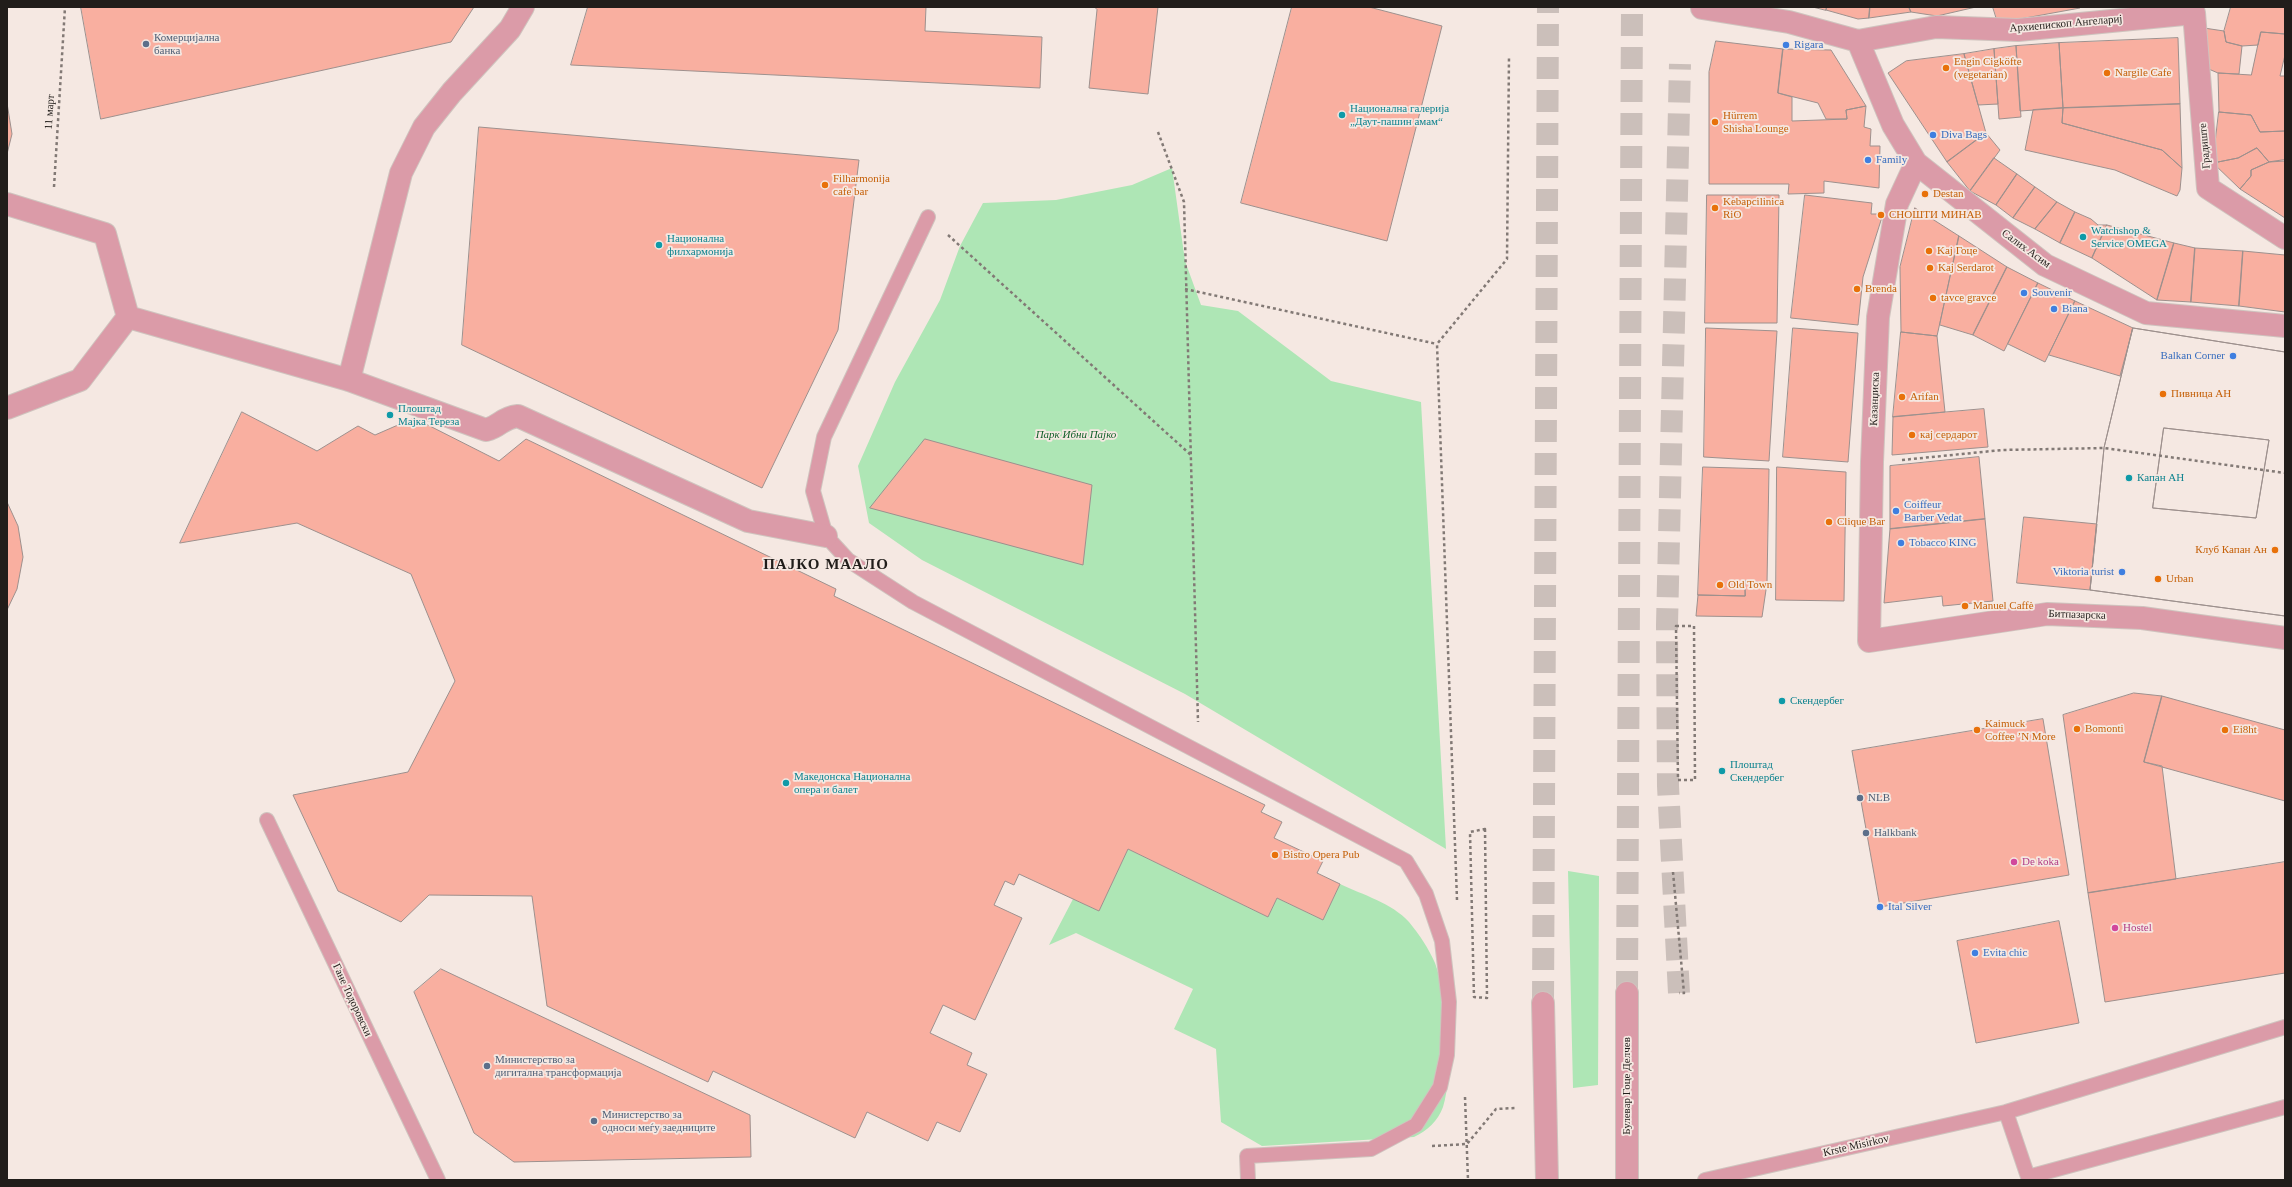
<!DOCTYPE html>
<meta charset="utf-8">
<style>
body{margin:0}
#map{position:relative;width:2292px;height:1187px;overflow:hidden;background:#f5e8e2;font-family:Georgia,serif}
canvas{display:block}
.frame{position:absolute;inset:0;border:8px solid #211d1a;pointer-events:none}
</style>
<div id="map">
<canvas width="2292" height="1187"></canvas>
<div class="frame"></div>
</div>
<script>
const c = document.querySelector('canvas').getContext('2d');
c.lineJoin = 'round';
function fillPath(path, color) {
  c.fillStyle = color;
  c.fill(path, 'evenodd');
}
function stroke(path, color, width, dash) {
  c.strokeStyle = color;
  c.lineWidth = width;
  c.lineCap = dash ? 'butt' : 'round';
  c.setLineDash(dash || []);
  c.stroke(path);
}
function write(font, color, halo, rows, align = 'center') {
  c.font = font + ' Georgia,serif';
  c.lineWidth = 3.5;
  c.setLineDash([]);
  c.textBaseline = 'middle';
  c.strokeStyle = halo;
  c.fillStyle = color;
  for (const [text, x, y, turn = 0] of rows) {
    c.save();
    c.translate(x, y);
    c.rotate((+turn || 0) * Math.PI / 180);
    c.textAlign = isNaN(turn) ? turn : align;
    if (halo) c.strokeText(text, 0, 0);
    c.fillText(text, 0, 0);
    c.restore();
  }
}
fillPath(new Path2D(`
 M1172,168L1185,261L1201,305L1238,311L1331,381L1421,402L1446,849L1185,694L922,560L869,523L858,466L895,382L940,300L960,246L983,203L1056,200L1132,185Z
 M1128,849L1268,917L1277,898L1323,920L1340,884C1363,895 1392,903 1409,922C1419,934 1429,949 1435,963C1447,995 1454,1074 1443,1107C1438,1121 1427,1131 1414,1137L1262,1146L1221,1122L1216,1049L1174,1029L1193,989L1076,933L1049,945L1073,899L1099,911Z
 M1568,871L1599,876L1598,1085L1573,1088Z`), '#aee6b5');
const building = new Path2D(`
 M81,7H474L451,42L101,119Z
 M588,7H926L925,31L1042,37L1040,88L571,65Z
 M1095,7H1158L1148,94L1089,88L1097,10Z
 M1292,7H1369L1442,26L1387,241L1241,203Z
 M1813,7H1827L1826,10Z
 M1827,7H1870L1869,18L1858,19L1826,10Z
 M1870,7H1909L1911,12L1869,18Z
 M1909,7H1976L1937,16L1911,12Z
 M1993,7H2080V8L1998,23Z
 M2231,7H2285V34L2261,32L2258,45L2242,46L2226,42L2224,31Z
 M2204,28L2224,31L2226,42L2242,46L2239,74L2218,73L2204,67Z
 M2261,32L2285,34V55L2280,76H2285V131L2260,132L2251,115L2219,112L2218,73L2251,75Z
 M2178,38L2180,104L2063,108L2059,43Z
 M1716,41L1783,49L1778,93L1792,97V121L1847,119L1846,110L1866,106L1864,127L1871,129L1870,146H1880L1879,188L1824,181V193L1788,194L1789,184H1709V72Z
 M2059,43L2063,108L2020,111L2016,46Z
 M2016,46L2021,117L1999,119L1994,49Z
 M1783,49L1831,50L1866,106L1846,110L1847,119H1826L1818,103L1778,93Z
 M1994,49L1998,104L1978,105L1964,54Z
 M1964,54L1986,133L1947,162L1888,73L1906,61Z
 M7,103L12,134L7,154Z
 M2180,104L2182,168L2162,150L2062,123L2063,108Z
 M2063,108L2062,123L2162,150L2182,168L2180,190L2177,196L2115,170L2025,150L2033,110Z
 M2219,112L2251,115L2260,132L2285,131V161L2269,162L2257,148L2238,158L2213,163Z
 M479,127L859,160L838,330L762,488L462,345Z
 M1986,133L2000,150L1970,191L1947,162Z
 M2257,148L2269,162L2251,170V176L2240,189L2213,163L2238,158Z
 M1994,158L2017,174L1996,205L1970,191Z
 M2284,160L2285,161V218L2240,189L2251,176V170L2269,162Z
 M2017,174L2035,187L2013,218L1996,205Z
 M2035,187L2057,202L2035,229L2013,218Z
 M1707,195H1779L1777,323H1705Z
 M1805,195L1872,203L1871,214H1883L1863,277L1858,325L1791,318Z
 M2057,202L2075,212L2060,243L2035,229Z
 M1915,208L1959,236L1937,336L1901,332L1900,267Z
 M2075,212L2091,219L2098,225H2107L2092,258L2060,243Z
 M2107,225L2174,243L2157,300L2092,258Z
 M1959,236L2007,267L1973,335L1940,325Z
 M2174,243L2195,248L2191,302L2157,300Z
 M2195,248L2243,251L2239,306L2191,302Z
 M2243,251L2285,255V312L2239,306Z
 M2007,267L2038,283L2004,351L1973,335Z
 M2038,283L2075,301L2045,362L2008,344Z
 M2075,301L2133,328L2120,376L2049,355Z
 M1706,328L1777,331L1769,461L1704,457Z
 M1793,328L1858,333L1848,462L1783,457Z
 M2133,328L2285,352V616L2090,590L2104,448ZM2164,428L2269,440L2256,518L2153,508Z
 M2133,328L2285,352V616L2090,590L2104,448ZM2164,428L2269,440L2256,518L2153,508Z
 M1901,332L1937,336L1945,412L1893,417Z
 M1984,409L1988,447L1892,455L1893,417Z
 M242,412L317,451L358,426L375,435L414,418L499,461L526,439L836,589L834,596L1265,805L1261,812L1282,822L1274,838L1323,861L1317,873L1340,884L1323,920L1277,898L1268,917L1128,849L1099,911L1019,874L1014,885L1005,881L994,905L1022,918L975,1020L943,1005L930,1033L972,1053L967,1065L987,1074L960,1132L937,1122L928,1141L867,1112L855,1138L713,1071L708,1082L547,1006L532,896L429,895L401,922L338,891L293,795L408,772L455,681L411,574L297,523L180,543Z
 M925,439L1092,485L1083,565L870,508Z
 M1979,457L1985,519L1890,529V466Z
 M1703,467L1769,469L1767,583L1745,581V596L1698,595Z
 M1777,467L1846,472L1844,601L1776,600Z
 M7,502L18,526L23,557L17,589L7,610Z
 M2024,517L2097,524L2090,590L2017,583Z
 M1985,519L1993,601L1943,606L1942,596L1884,603L1890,529Z
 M1745,581L1767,583L1762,617L1696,616L1698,595L1745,596Z
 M2134,693L2162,696L2144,762L2162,766L2176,879L2088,893L2063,715Z
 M2162,696L2285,730V801L2144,762Z
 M2043,719L2069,875L1880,907L1852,751Z
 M2285,862V973L2105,1002L2088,893Z
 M2059,921L2079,1023L1976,1043L1957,941Z
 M441,969L750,1115L751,1157L514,1162L474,1133L414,992Z`);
fillPath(building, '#f9afa0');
stroke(building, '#9d908d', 1);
stroke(new Path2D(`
 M1679,993L1668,786L1667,625L1680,64`), '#cbbfba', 22, [22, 11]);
stroke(new Path2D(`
 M1627,993L1632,7
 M1543,1003L1548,7`), '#cbbfba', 22, [22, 11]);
const service = new Path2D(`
 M928,217L824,437L813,491L826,536L848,560L913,602L1406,861L1426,894L1442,941L1449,1002L1447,1055L1440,1087L1416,1125L1371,1149L1247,1156L1248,1180
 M267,820L438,1180
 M2006,1112L2029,1180
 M2028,1177L2285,1107
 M1705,1180L2006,1112L2285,1027`);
const pedestrian = new Path2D(`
 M1702,8L1789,22L1858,41L1936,27L2018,30L2194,13L2208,188L2285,238
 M1858,41L1893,125L1916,163L2045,265L2146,313L2285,326
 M1916,163L1897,204L1878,317L1872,462L1869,641L2047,614L2142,618L2285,638
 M7,204L105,234L128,317
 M128,317L349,380L486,430C501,426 501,418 518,416L748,521L826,536
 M349,380L401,173L424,127L452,92L510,29L523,7
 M7,408L80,380L128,317`);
const tertiary = new Path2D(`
 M1627,993V1180
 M1543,1003L1547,1180`);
stroke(service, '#cfc3be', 16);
stroke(pedestrian, '#cfc3be', 24);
stroke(tertiary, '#cfc3be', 24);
stroke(new Path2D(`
 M1158,132L1184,202L1198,722
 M54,187L65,7
 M948,235L1192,456
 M1185,289L1437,344
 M1902,460L2002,450L2104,448L2285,473
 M1676,626H1694L1695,780H1678Z
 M1485,829L1487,998L1474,997L1470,832Z
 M1673,872L1684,993H1679
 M1457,900L1437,344L1507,259L1509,56
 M1465,1097L1468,1180
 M1432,1146L1467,1144L1496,1109L1515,1108`), '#827975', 2.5, [3, 3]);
stroke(service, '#db9ba8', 14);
stroke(pedestrian, '#db9ba8', 22);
stroke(tertiary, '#db9ba8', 22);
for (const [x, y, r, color] of [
 [146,44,4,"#5c6f8a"],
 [1786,45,4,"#3f7fe0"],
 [1946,68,4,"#e8710a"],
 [2107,73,4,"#e8710a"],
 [1342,115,4,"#0f9aa8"],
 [1715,122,4,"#e8710a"],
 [1933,135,4,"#3f7fe0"],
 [1868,160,4,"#3f7fe0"],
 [825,185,4,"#e8710a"],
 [1925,194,4,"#e8710a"],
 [1715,208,4,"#e8710a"],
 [1881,215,4,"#e8710a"],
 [2083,237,4,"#0f9aa8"],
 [659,245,4,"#0f9aa8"],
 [1929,251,4,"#e8710a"],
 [1930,268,4,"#e8710a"],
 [1857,289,4,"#e8710a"],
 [2024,293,4,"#3f7fe0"],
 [1933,298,4,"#e8710a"],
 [2054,309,4,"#3f7fe0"],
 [2233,356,4,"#3f7fe0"],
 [2163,394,4,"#e8710a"],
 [1902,397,4,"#e8710a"],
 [390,415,4,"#0f9aa8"],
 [1912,435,4,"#e8710a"],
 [2129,478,4,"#0f9aa8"],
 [1896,511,4,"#3f7fe0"],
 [1829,522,4,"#e8710a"],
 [1901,543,4,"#3f7fe0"],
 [2275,550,4,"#e8710a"],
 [2122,572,4,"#3f7fe0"],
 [2158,579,4,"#e8710a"],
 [1720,585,4,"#e8710a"],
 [1965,606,4,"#e8710a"],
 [1782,701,4,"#0f9aa8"],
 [2077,729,4,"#e8710a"],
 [1977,730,4,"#e8710a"],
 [2225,730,4,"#e8710a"],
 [1722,771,4,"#0f9aa8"],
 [786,783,4,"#0f9aa8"],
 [1860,798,4,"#5c6f8a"],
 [1866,833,4,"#5c6f8a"],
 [1275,855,4,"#e8710a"],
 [2014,862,4,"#d1479c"],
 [1880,907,4,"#3f7fe0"],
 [2115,928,4,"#d1479c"],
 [1975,953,4,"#3f7fe0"],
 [487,1066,4,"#5c6f8a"],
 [594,1121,4,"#5c6f8a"]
]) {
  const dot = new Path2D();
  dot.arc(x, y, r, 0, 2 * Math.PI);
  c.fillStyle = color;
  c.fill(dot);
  stroke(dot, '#f5e8e2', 1.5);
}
write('11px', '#211d1a', '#f5e8e2', [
 ["Архиепископ Ангелариј",2066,24,-5],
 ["11 март",50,112,-86],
 ["Градиште",2205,146,-95],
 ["Салих Асим",2026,249,36],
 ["Казанџиска",1875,399,-88],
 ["Битпазарска",2077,615,2],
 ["Гане Тодоровски",352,1000,65],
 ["Булевар Гоце Делчев",1627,1086,-90],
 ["Krste Misirkov",1856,1146,-13]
]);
write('11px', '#4e5e75', '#f5e8e2', [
 ["Комерцијална",154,38],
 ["банка",154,51],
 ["NLB",1868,798],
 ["Halkbank",1874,833],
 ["Министерство за",495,1060],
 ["дигитална трансформација",495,1073],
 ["Министерство за",602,1115],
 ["односи меѓу заедниците",602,1128]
], 'left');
write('11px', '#366cbe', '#f5e8e2', [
 ["Rigara",1794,45],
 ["Diva Bags",1941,135],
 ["Family",1876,160],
 ["Souvenir",2032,293],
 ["Biana",2062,309],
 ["Balkan Corner",2225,356,"right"],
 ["Coiffeur",1904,505],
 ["Barber Vedat",1904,518],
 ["Tobacco KING",1909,543],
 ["Viktoria turist",2114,572,"right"],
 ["Ital Silver",1888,907],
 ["Evita chic",1983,953]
], 'left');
write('11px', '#c56008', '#f5e8e2', [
 ["Engin Cigköfte",1954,62],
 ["(vegetarian)",1954,75],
 ["Nargile Cafe",2115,73],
 ["Hürrem",1723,116],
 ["Shisha Lounge",1723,129],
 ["Filharmonija",833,179],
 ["cafe bar",833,192],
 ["Destan",1933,194],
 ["Kebapcilinica",1723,202],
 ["RiO",1723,215],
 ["СНОШТИ МИНАВ",1889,215],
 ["Kaj Гоце",1937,251],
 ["Kaj Serdarot",1938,268],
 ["Brenda",1865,289],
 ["tavce gravce",1941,298],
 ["Пивница АН",2171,394],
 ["Arifan",1910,397],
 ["кај сердарот",1920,435],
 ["Clique Bar",1837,522],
 ["Клуб Капан Ан",2267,550,"right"],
 ["Urban",2166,579],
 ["Old Town",1728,585],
 ["Manuel Caffè",1973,606],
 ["Kaimuck",1985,724],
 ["Coffee ʼN More",1985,737],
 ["Bomonti",2085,729],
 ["Ei8ht",2233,730],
 ["Bistro Opera Pub",1283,855]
], 'left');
write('11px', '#0d838f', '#f5e8e2', [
 ["Национална галерија",1350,109],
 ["„Даут-пашин амам“",1350,122],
 ["Watchshop &",2091,231],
 ["Service OMEGA",2091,244],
 ["Национална",667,239],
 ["филхармонија",667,252],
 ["Плоштад",398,409],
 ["Мајка Тереза",398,422],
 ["Капан АН",2137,478],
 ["Скендербег",1790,701],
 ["Плоштад",1730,765],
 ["Скендербег",1730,778],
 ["Македонска Национална",794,777],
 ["опера и балет",794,790]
], 'left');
write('italic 11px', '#105f28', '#f5e8e2', [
 ["Парк Ибни Пајко",1076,435]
]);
write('11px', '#b23c85', '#f5e8e2', [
 ["De koka",2022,862],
 ["Hostel",2123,928]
], 'left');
c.letterSpacing = '1px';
write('bold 15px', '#211d1a', '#f5e8e2', [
 ["ПАЈКО МААЛО",826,565]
]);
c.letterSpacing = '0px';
</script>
